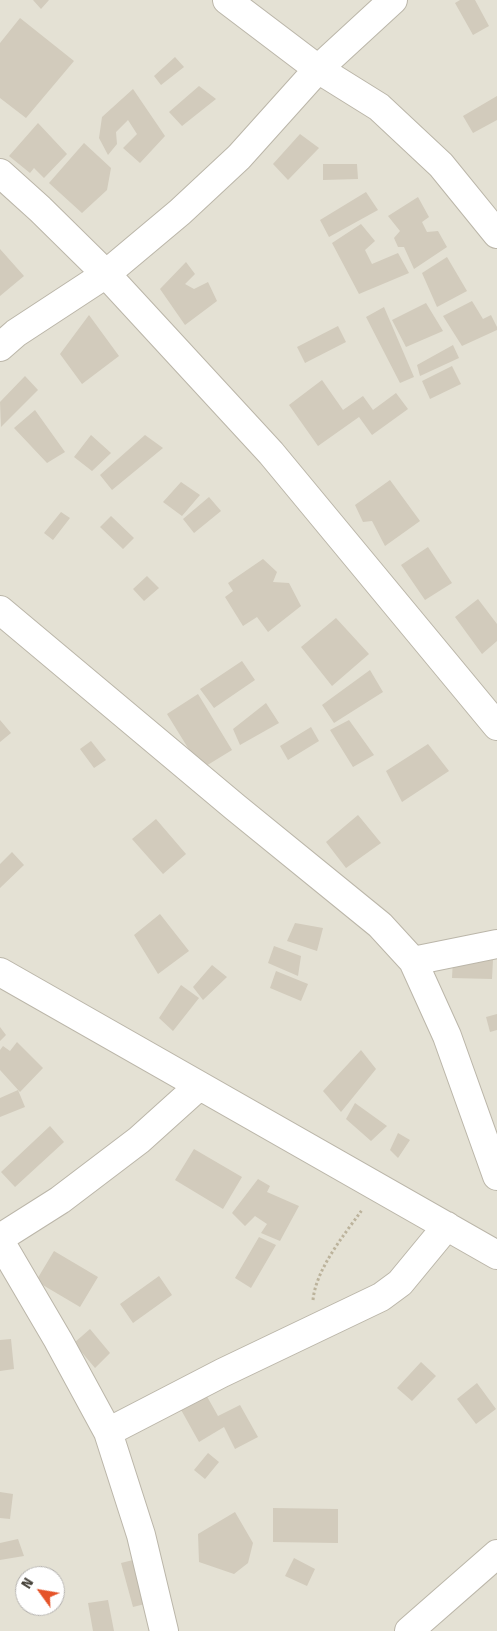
<!DOCTYPE html>
<style>
body{margin:0}
#map{position:relative;width:497px;height:1631px;overflow:hidden;background:#f1eee6;font-family:"Fira Sans",sans-serif}
canvas{display:block}
.north{position:absolute;left:15px;top:1566px;width:50px;height:50px;box-sizing:border-box;background:#fff;border:1px solid #b4b2af;border-radius:50%;rotate:302deg;font-size:14px;font-weight:700;line-height:20px;text-align:center;color:#433f36}
.north::after{content:'';display:block;margin:auto;width:18px;height:22px;background:#e55328;clip-path:polygon(50% 0,100% 100%,50% 72%,0 100%)}
</style>
<div id="map">
<canvas width="497" height="1631"></canvas>
<div class="north">N</div>
</div>
<script>
const c = document.querySelector('canvas').getContext('2d');
c.lineJoin = 'round';
function fillPath(path, color) {
  c.fillStyle = color;
  c.fill(path, 'evenodd');
}
function stroke(path, color, width, dash) {
  c.strokeStyle = color;
  c.lineWidth = width;
  c.lineCap = dash ? 'butt' : 'round';
  c.setLineDash(dash || []);
  c.stroke(path);
}
fillPath(new Path2D(`
 M0,0H497V1631H0ZM25,1576H55V1606H25Z`), '#e4e1d4');
fillPath(new Path2D(`
 M33,0H49L41,9Z
 M460,0H475L489,26L473,35L455,3Z
 M20,18L74,61L26,118L0,98V43Z
 M175,57L184,67L161,85L154,76Z
 M199,86L216,99L182,126L169,112Z
 M133,89L165,136L140,163L123,148L137,134L128,120L116,132L117,144L108,155L99,138L102,117Z
 M497,96V120L473,133L463,116Z
 M38,123L67,154L44,178L34,168L30,173L9,156Z
 M300,134L319,148L288,180L273,164Z
 M84,143L111,168L107,190L82,213L49,183Z
 M323,164H357L358,179L323,180Z
 M366,192L378,210L329,237L320,220Z
 M418,197L429,217L422,222L427,232L438,231L447,247L414,269L404,247H398L394,238L400,231L388,216Z
 M361,224L375,241L365,250L372,264L398,253L409,273L359,294L332,243Z
 M0,249L24,276L0,296Z
 M447,257L467,291L437,307L422,273Z
 M186,262L195,274L185,284L194,289L208,282L217,301L185,325L160,289Z
 M472,301L483,319L491,315L497,327V330L462,346L443,316Z
 M426,303L443,331L406,347L392,320Z
 M384,307L414,377L400,383L366,317Z
 M89,315L119,356L82,384L60,354Z
 M338,326L346,342L305,363L297,347Z
 M453,345L459,358L420,376L417,365Z
 M452,366L461,384L430,399L422,381Z
 M25,376L38,390L1,427L0,402Z
 M322,380L343,410L363,396L373,410L396,393L408,409L372,435L359,417L318,446L289,405Z
 M35,410L65,452L47,463L14,428Z
 M91,435L111,453L92,471L74,457Z
 M145,435L163,448L112,490L100,475Z
 M390,480L420,521L385,546L372,521L363,522L355,505Z
 M181,482L200,495L182,516L163,502Z
 M209,497L221,511L194,533L183,519Z
 M61,512L70,518L53,540L44,533Z
 M111,516L134,538L123,549L100,527Z
 M428,547L452,583L425,600L401,565Z
 M263,559L277,572L273,582L289,583L301,606L268,632L257,617L243,626L225,597L233,591L228,583Z
 M147,576L159,588L144,601L133,589Z
 M478,599L497,624V641L482,654L455,617Z
 M336,618L369,654L332,686L301,647Z
 M242,661L255,680L214,708L200,689Z
 M370,670L383,692L334,723L322,705Z
 M198,694L232,750L201,769L167,714Z
 M266,703L279,723L240,745L233,729Z
 M0,720L11,733L0,742Z
 M349,720L374,755L353,767L330,730Z
 M311,727L319,741L288,760L280,746Z
 M91,741L106,760L94,768L80,749Z
 M428,744L449,771L402,802L386,771Z
 M358,815L381,843L346,868L326,842Z
 M156,819L186,854L163,874L132,839Z
 M12,852L24,865L0,888V864Z
 M160,914L189,951L158,974L134,935Z
 M295,923L323,928L317,951L287,941Z
 M274,946L301,956L298,976L268,963Z
 M453,959L493,960L492,979L452,978Z
 M212,965L227,977L203,1000L193,987Z
 M276,971L308,984L301,1001L270,988Z
 M181,985L199,998L173,1031L159,1018Z
 M497,1014V1030L490,1032L486,1017Z
 M0,1027L6,1035L0,1041Z
 M17,1042L43,1068L20,1092L0,1070V1050L3,1046L10,1051Z
 M361,1050L376,1069L341,1112L323,1091Z
 M18,1090L25,1107L0,1117V1098Z
 M355,1103L387,1126L371,1141L346,1119Z
 M50,1126L64,1142L15,1187L1,1172Z
 M398,1133L410,1140L398,1158L390,1150Z
 M194,1149L242,1177L223,1209L175,1180Z
 M258,1179L270,1186L267,1192L299,1206L280,1241L261,1233L267,1224L255,1216L245,1226L232,1213Z
 M259,1237L276,1245L251,1288L235,1278Z
 M54,1251L98,1277L80,1307L36,1281Z
 M159,1276L172,1295L133,1323L120,1304Z
 M90,1329L110,1353L95,1368L74,1343Z
 M11,1339L14,1369L0,1371V1340Z
 M421,1362L436,1376L412,1401L397,1388Z
 M477,1383L496,1409L476,1424L457,1399Z
 M205,1393L218,1416L240,1405L258,1437L235,1449L224,1427L199,1442L180,1408Z
 M208,1453L219,1462L205,1479L194,1470Z
 M0,1492L13,1494L10,1519L0,1518Z
 M273,1508L338,1509V1543L273,1542Z
 M235,1512L253,1543L248,1563L234,1574L199,1562L198,1534Z
 M18,1539L24,1556L0,1560V1543Z
 M141,1558L153,1602L133,1607L121,1563Z
 M294,1558L315,1569L307,1586L285,1576Z
 M108,1600L114,1631H93L88,1603Z`), '#d2cbbc');
const minor = new Path2D(`
 M227,0L318,69L379,107L441,165L497,234
 M0,173L40,209L106,274L271,453L497,726
 M0,347L16,333L106,274L180,212L239,157L318,69L393,0
 M0,610L235,807L380,925L413,961L447,1036L497,1176
 M413,961L497,944
 M0,972L497,1255
 M0,1238L60,1200L139,1140L199,1086
 M0,1241L58,1340L108,1432L141,1535L164,1631
 M108,1432L222,1373L381,1297L400,1283L447,1226`);
const tertiary = new Path2D(`
 M409,1631L497,1554`);
stroke(minor, '#bbb6a9', 30);
stroke(tertiary, '#bbb6a9', 30);
stroke(new Path2D(`
 M313,1300C316,1269 344,1235 362,1210`), '#bcb39c', 3, [2.5, 2.5]);
stroke(minor, '#fff', 28);
stroke(tertiary, '#fff', 28);
</script>
